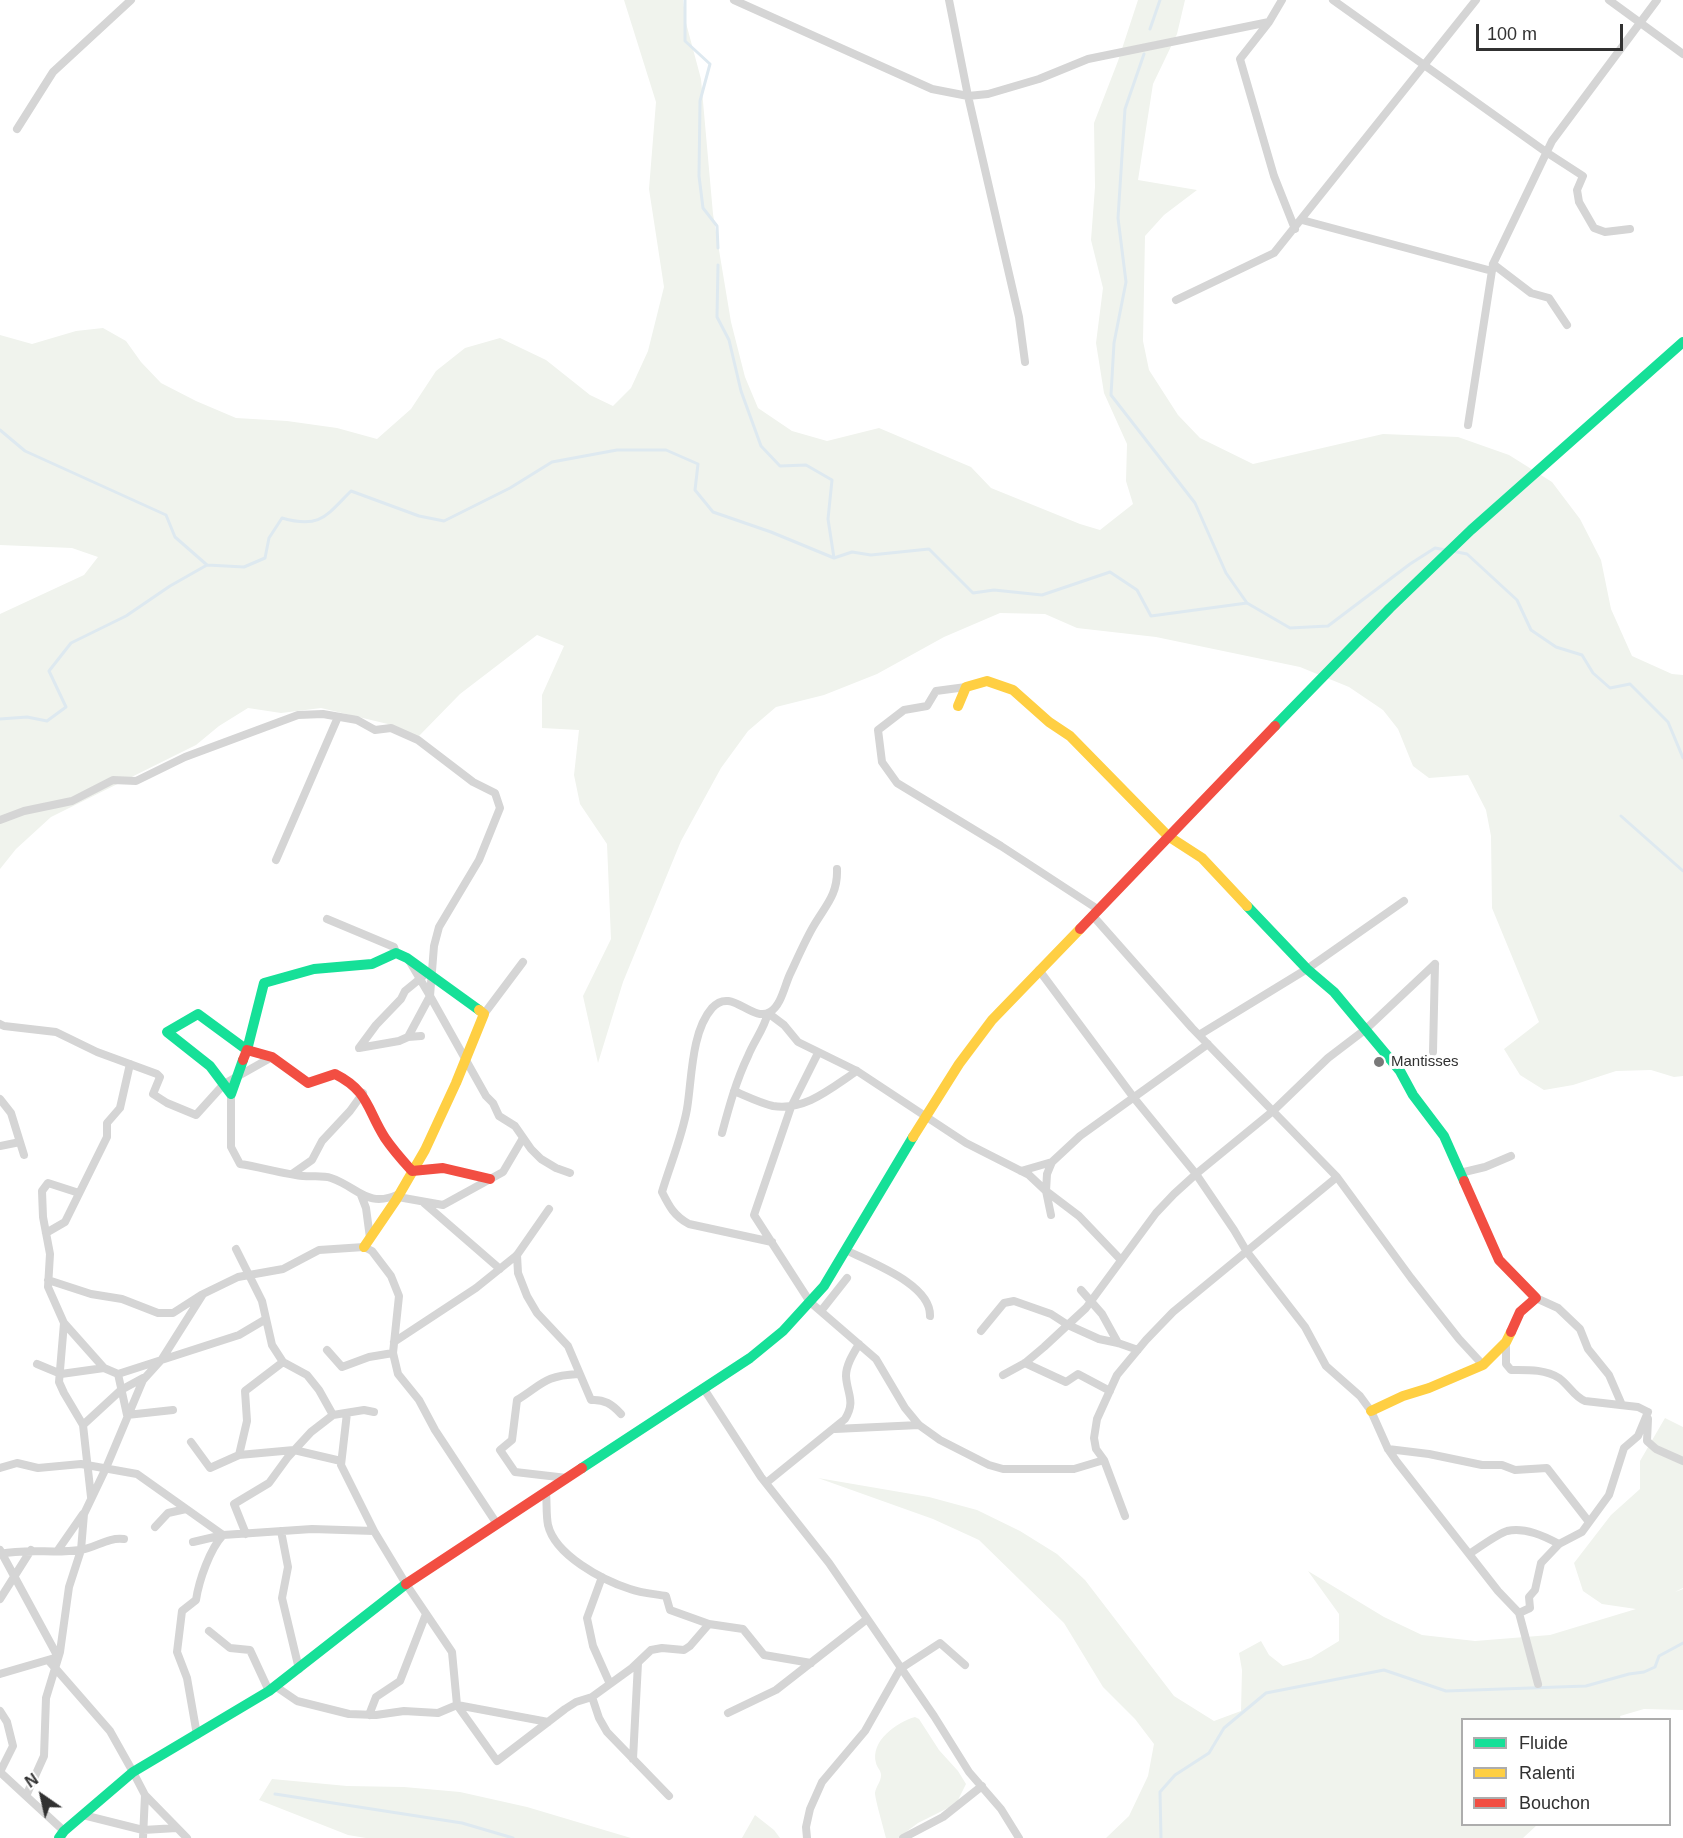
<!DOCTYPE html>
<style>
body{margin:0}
#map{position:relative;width:1683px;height:1838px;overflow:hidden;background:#fff;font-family:Helvetica,sans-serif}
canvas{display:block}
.legend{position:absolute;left:1461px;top:1718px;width:210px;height:108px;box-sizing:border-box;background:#fff;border:2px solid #adadad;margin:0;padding:8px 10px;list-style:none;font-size:18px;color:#313131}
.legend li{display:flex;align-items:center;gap:12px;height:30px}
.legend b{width:30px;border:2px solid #adadad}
.north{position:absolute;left:12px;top:1766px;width:60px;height:60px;-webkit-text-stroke:4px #fff;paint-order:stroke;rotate:326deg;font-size:16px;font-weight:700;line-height:24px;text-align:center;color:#313131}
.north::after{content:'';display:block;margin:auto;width:21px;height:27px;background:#313131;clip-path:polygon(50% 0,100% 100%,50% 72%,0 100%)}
.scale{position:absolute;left:1476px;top:24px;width:147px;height:27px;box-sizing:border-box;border:3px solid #313131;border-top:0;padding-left:8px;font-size:18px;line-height:21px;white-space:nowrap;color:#313131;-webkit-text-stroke:4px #fff;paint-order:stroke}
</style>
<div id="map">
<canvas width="1683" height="1838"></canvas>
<ul class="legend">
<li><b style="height:8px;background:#16e098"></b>Fluide</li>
<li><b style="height:8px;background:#ffcf43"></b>Ralenti</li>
<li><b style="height:8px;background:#f24e42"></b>Bouchon</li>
</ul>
<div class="north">N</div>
<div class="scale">100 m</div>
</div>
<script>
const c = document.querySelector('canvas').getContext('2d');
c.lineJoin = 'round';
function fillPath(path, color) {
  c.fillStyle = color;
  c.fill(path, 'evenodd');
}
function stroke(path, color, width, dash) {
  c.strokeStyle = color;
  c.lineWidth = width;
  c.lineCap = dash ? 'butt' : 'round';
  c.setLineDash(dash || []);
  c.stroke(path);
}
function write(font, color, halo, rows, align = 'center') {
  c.font = font + ' Helvetica,sans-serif';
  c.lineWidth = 6;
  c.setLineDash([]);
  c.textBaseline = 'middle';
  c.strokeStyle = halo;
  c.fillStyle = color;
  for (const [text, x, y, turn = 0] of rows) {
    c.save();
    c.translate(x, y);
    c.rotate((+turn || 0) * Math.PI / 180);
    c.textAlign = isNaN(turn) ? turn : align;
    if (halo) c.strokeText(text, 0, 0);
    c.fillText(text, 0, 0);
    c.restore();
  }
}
fillPath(new Path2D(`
 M624,0H683L686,23L701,79L713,214L731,322L745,377L758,408L792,431L827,441L879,428L971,467L991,488L1080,524L1100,530L1133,504L1126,481L1127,444L1104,393L1096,343L1103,288L1091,240L1095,187L1094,123L1118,61L1138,0H1185L1177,34L1153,84L1138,180L1197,190L1164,215L1145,236L1143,341L1149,370L1178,415L1200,438L1253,464L1383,434L1458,437L1509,455L1552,482L1580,519L1601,560L1611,609L1632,656L1672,674L1683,675V1076L1674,1077L1651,1070L1616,1071L1573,1085L1544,1090L1520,1075L1504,1049L1539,1022L1492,908L1491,836L1486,810L1468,775L1429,778L1413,766L1398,729L1383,710L1349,687L1300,667L1156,637L1077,628L1045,614L1000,613L944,637L877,674L824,695L776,707L748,731L721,768L681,841L623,982L598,1063L583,996L611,939L607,844L580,804L574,775L579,730L542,728V695L564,646L537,635L460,694L418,737L392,725L321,708L281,713L248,708L219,726L196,745L51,817L16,849L0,869V614L84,575L98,557L72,548L0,545V335L32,344L76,331L103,328L126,341L141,362L161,383L196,401L236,418L287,421L337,428L377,439L411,409L436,371L465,348L500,338L546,360L590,395L613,406L631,388L648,351L664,287L649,189L656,102Z
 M1665,1418L1683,1427V1588L1675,1592L1683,1589V1710L1644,1709L1620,1716L1621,1720H1462V1824L1537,1825L1523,1838H1106L1129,1816L1148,1776L1154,1744L1135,1719L1103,1687L1064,1623L979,1540L933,1519L818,1478L929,1497L977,1510L1020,1531L1057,1554L1085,1580L1174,1696L1214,1721L1241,1711L1242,1670L1239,1653L1261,1641L1269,1655L1283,1666L1311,1658L1339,1641V1614L1308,1571L1384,1617L1422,1635L1475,1641L1550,1635L1636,1609L1602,1604L1583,1591L1574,1563L1611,1515L1640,1489V1461Z
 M915,1717L919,1719L939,1750L958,1771L966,1784L956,1804L918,1823L898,1838H886C884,1830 875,1799 875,1793C876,1786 881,1782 881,1775C881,1770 877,1768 876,1763C870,1741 897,1722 915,1717Z
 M272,1779L347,1786L404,1787L460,1792L527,1807L631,1838H366L348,1835L259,1800Z
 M755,1815L774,1830L780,1838H742Z`), '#f0f3ed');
stroke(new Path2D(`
 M685,0V41L710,64L700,101L699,176L703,208L717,226L718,248
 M1150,29L1160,0
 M1144,54L1125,109L1118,218L1126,282L1114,343L1111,395L1195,503L1226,573L1247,603
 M718,265L717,317L729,340L741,391L761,446L780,466L806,465L832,480L828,519L834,558
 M0,430L25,451L166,515L175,537L207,565
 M1452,551L1467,554L1517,600L1531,630L1556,647L1582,655L1593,673L1610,688L1630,684L1668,722L1683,758
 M0,719L27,717L47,721L66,707L49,671L71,643L126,616L170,586L207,565L244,567L265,558L269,538L282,518C320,529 326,516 351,491L419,516L444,521L510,488L552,462L617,450H666L698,464L695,490L713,512L771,532L834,558L852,552L871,555L929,549L973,593L994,590L1042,595L1110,572L1137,590L1151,616L1247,603L1290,628L1328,626L1410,564L1435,548L1446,550
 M1621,816L1683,871
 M275,1794L462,1823L513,1838
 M1161,1838L1160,1792L1175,1775L1209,1753L1224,1728L1266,1693L1384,1670L1446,1691L1586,1686L1629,1674L1644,1672L1655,1667L1659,1656L1683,1643`), '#dee9f0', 3);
stroke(new Path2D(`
 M734,0L932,89L968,96L988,94L1039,79L1088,59L1269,22L1282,0
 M949,0L968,96L1019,317L1025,362
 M1333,0L1546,152L1583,176L1577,190L1579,202L1594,228L1605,232L1630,229
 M1609,0L1683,54
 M1269,22L1240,59L1274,176L1295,229
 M17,129L53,72L131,0
 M1302,220L1492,271
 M1493,264L1531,293L1549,298L1567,325
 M1176,300L1274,253L1476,0
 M1468,425L1493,264L1552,141L1657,0
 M966,687L936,691L927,706L904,710L878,730L882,762L897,783L1001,846L1099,910
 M0,820L24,811L72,801L113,780L136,781L185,757L298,715L323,714L357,720L375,730L391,728L418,740L473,782L495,793L500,808L479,860L439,927L434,946L430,996L486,1096L493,1103L499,1116L515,1126L531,1149L541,1159L556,1168L570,1173
 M276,860L338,717
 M1093,916L1192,1028L1337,1177L1411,1278L1459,1339L1483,1365
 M327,919L394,947L396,953
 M1039,970L1134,1098L1196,1174L1234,1230L1247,1252L1305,1327L1326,1366L1360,1396L1371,1411L1388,1449L1397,1462L1498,1591L1519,1613L1538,1684
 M484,1014L523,962
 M0,1024L4,1026L56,1032L97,1052L157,1074L160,1077L153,1094L167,1103L196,1115L224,1084L272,1057
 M1199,1035L1307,969L1404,901
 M421,1036L408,1037L399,1041L359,1048L376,1025L401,999L405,991L427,973
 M408,1037L430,996L410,962
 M1433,1052L1435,964
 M818,1053L791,1107L754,1215L810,1302L876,1359L905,1408L919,1425L940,1440L989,1465L1003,1469H1074L1104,1460
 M734,1091C746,1096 760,1103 773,1106C806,1111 831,1088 857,1071
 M231,1094V1147L240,1164C260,1167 284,1174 303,1176C313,1177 322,1175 331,1178C358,1187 367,1209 399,1194
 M0,1099L11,1113L24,1155
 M722,1133C729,1107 736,1081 748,1056C754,1041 764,1029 768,1013L784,1025L798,1042L857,1071L966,1143L1029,1175L1046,1191L1079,1216L1121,1260
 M0,1146L20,1142
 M1021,1171L1052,1162
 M1460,1173L1485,1167L1511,1156
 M292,1174L312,1160L322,1141L350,1111L363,1093
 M79,1193L48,1183L42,1191L43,1217L50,1254L48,1287L64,1323L59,1382L64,1393L83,1425L91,1497
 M361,1195L366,1208L370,1238
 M398,1197L443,1205L503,1172L523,1138
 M424,1203L500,1269
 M1051,1215L1046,1191L1047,1174L1052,1162L1080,1136L1208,1044
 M46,1233L65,1222L107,1137V1123L120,1108L130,1064
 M772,1242L689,1224C674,1216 669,1206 662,1192C670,1165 682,1137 687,1109C692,1079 691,1032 712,1008C732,986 751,1023 770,1012C782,1005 785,983 791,972C798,957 805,941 813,927C825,906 838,895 837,869
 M236,1249L262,1301L272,1345L283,1362L307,1375L319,1390L333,1415
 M846,1250C871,1263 931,1284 930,1316
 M517,1255L518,1273L527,1296L537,1313L568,1346L591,1400C604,1399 612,1404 621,1414
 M48,1280L91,1294L122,1299L158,1313H173L201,1295
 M1081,1290L1102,1314L1118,1343
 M1536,1298L1558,1308L1580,1329L1588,1349L1609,1375L1622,1405
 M821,1311L847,1278
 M64,1323L104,1368L118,1374L239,1335L266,1319
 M981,1331L1004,1303L1014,1301L1051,1314L1068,1325L1099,1339L1118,1343L1138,1350
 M394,1342L476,1288L517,1255L549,1209
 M1506,1342V1364L1511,1370C1527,1370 1545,1369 1559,1378C1569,1385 1574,1397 1585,1401L1638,1407L1648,1412
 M327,1350L342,1367L369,1357L393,1353
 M1025,1363L1066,1382L1078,1374L1110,1391
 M37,1364L61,1374L104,1368
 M118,1374L127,1415L173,1410
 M1003,1375L1025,1363L1044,1347L1086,1308L1156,1213L1174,1194L1196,1174L1273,1111L1328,1058L1366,1029L1435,964
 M704,1389L761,1477L829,1563L934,1716L969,1772L1001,1809L1019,1838
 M347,1413L341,1465L374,1531
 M1648,1419L1647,1441L1656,1449L1683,1461
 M83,1425L121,1390L143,1378
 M835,1429L919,1425
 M191,1442L210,1468L239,1455L294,1450L341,1461
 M1388,1449L1429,1454L1482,1465H1502L1515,1470L1547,1468L1589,1522
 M239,1455L247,1421L245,1391L283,1362
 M0,1468L17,1463L38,1468L81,1464L137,1474L223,1535L312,1529L374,1531L406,1584L452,1652L457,1705L497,1761L565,1709L576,1702L592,1697L632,1668L651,1650L662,1648L684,1650L690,1646L709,1624
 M567,1478L515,1472L500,1450L512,1440L517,1400C544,1383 544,1376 578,1374
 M766,1483L845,1419C856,1401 847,1394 846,1376C846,1365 853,1354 859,1344
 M546,1492C547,1503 546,1515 548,1525C555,1555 602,1580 630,1589C641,1593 655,1594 666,1596L670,1610L709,1624L743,1629L764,1655L811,1663
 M1125,1516L1104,1460L1096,1449L1094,1438L1097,1419L1117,1375L1146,1340L1173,1312L1337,1177
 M155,1527L168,1513L186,1509
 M281,1531L288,1567L282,1598L299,1669
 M246,1534L234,1504L269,1483L288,1457L311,1432L333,1415L364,1410L374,1412
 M193,1542L223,1535
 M0,1550L58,1657L0,1674
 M58,1550L83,1514
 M0,1554C27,1548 54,1554 80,1550C96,1548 107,1537 124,1539
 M1469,1554C1479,1548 1497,1534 1507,1531C1525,1527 1544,1536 1559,1544
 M602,1577L587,1618L593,1646L610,1684
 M0,1599L31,1550
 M1519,1613L1530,1608L1529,1597L1535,1590L1541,1563L1559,1544L1582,1532L1609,1495L1624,1448L1638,1436L1648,1412
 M209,1631L230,1648L250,1650L269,1691
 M49,1661L110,1731L133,1772L145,1795L143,1838
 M275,1686L297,1701L349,1714L376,1715L404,1711L438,1713L457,1705L548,1722
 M592,1697L599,1718L607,1732L669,1796
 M0,1711L7,1722L13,1746L0,1772
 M728,1713L776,1690L867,1619
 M369,1715L376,1697L400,1681L426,1614
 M197,1735L187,1678L177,1652L182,1611L196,1600C199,1580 210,1549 223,1535
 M633,1759L638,1663
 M0,1772L26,1796
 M145,1795L187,1838
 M83,1815L143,1830L177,1828
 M64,1831L26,1796L44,1756L46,1698L60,1652L69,1587L81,1550L84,1514L106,1468L143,1380L162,1359L203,1294L238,1277L283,1269L319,1250L364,1247L372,1251L391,1276L399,1296L393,1353L398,1374L419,1400L435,1430L497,1524
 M807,1838L806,1827L810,1809L822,1782L865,1731L900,1669L940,1643L965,1665
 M903,1838L943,1817L982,1786`), '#d5d5d5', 8);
stroke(new Path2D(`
 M1275,726L1390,608L1471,530L1683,342
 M1247,906L1307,969L1334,992L1400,1071L1413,1095L1444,1136L1464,1181
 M243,1060L231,1094L210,1066L167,1032L198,1014L247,1050L264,983L314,969L372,964L396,953L407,958L479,1010
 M582,1468L750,1358L783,1331L824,1286L913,1137
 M59,1838L64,1831L133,1772L269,1691L406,1584`), '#16e098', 10);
stroke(new Path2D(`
 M958,706L966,687L987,681L1013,690L1049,722L1070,736L1168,836L1202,858L1247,906
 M913,1137L959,1064L992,1020L1080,929
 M364,1247L396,1200L425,1150L456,1083L484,1014L479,1010
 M1371,1411L1403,1396L1429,1388L1483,1365L1506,1342L1511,1332`), '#ffcf43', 10);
stroke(new Path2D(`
 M1080,929L1275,726
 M243,1060L247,1050L272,1057L308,1083L335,1074C369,1091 367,1110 385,1138C393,1150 403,1161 412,1171L443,1168L490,1179
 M1464,1181L1499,1260L1536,1298L1520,1312L1511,1332
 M406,1584L582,1468`), '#f24e42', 10);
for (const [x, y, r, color] of [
 [1379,1062,6,"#797979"]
]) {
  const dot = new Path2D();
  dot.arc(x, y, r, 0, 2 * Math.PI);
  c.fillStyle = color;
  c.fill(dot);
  stroke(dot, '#fff', 2);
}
write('15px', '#313131', '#fff', [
 ["Mantisses",1391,1062]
], 'left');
</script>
